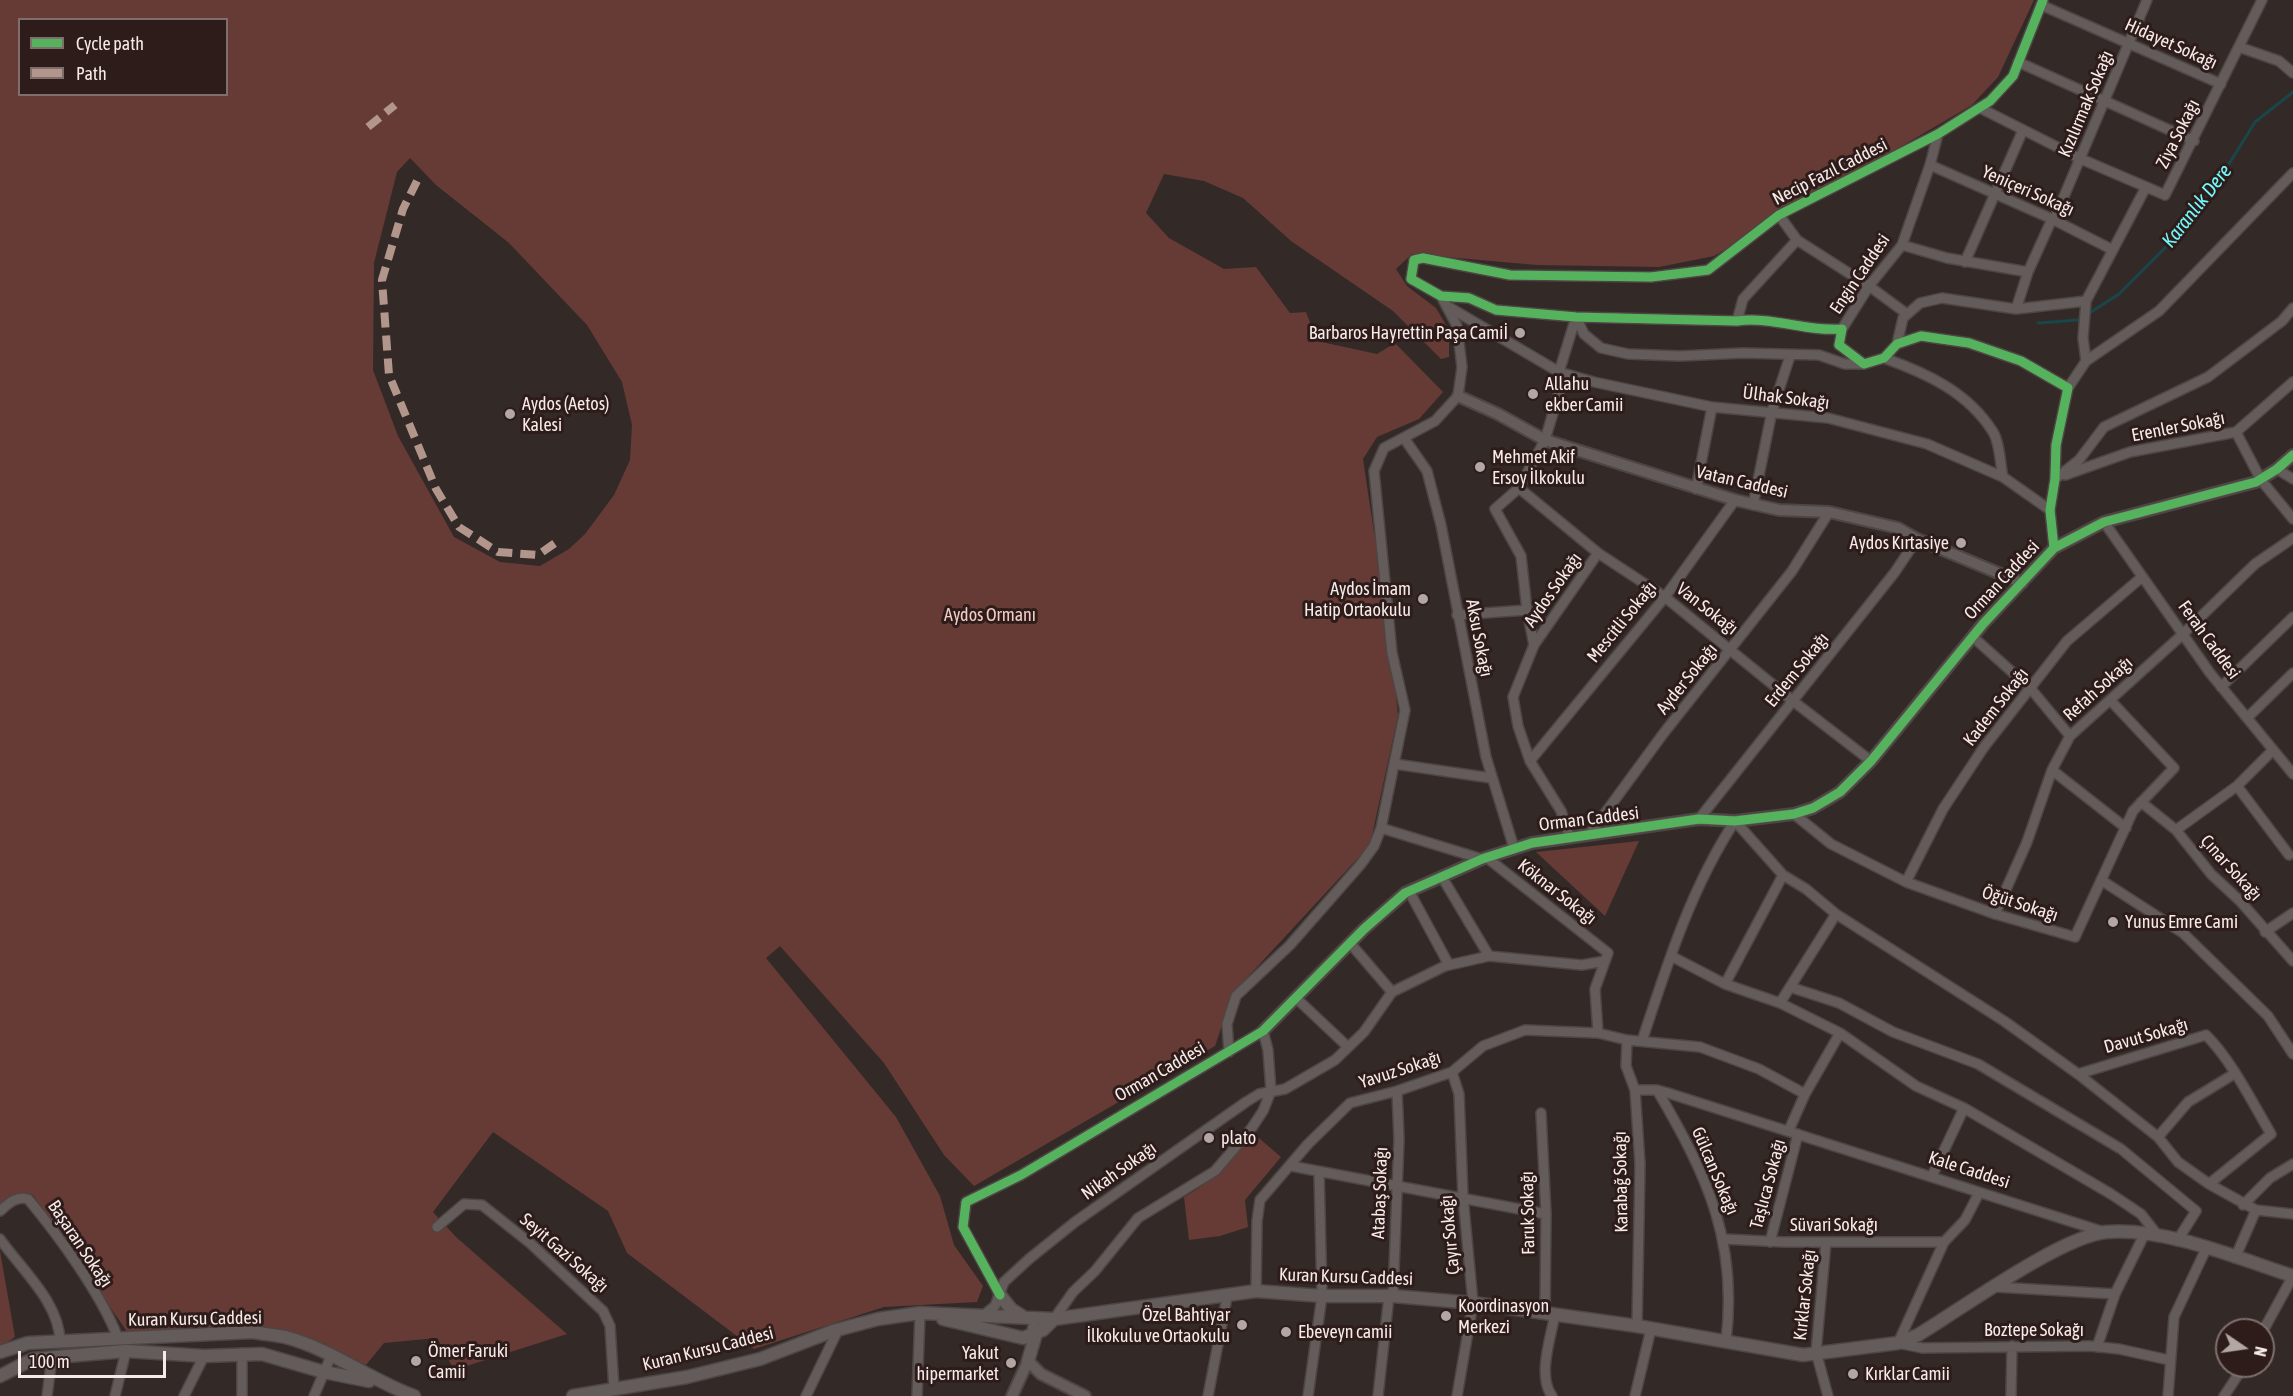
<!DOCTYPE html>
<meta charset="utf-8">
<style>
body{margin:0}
#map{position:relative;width:2293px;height:1396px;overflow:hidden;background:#332a28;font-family:"Asap Condensed",sans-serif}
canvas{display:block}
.legend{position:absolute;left:18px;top:18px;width:210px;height:78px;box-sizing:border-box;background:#2d1c1a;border:2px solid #7e6f6d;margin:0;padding:8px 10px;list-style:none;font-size:18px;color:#f7ebe9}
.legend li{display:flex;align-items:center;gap:12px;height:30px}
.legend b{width:30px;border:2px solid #7e6f6d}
.north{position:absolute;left:2215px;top:1318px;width:60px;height:60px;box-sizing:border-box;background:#2d1c1a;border:2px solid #7e6f6d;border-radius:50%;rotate:103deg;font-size:16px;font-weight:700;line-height:24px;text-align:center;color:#f7ebe9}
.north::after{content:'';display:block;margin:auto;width:21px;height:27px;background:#b2a7a5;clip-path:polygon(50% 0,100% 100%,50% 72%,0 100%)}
.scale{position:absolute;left:18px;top:1351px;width:148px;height:27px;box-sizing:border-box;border:3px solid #f7ebe9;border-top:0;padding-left:8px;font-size:18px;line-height:21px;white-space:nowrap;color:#f7ebe9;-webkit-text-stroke:4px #2d1c1a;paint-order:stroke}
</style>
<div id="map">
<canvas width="2293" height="1396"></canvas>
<ul class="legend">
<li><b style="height:8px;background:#56b35d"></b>Cycle path</li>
<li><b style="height:8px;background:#b2968c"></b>Path</li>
</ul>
<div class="north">N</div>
<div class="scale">100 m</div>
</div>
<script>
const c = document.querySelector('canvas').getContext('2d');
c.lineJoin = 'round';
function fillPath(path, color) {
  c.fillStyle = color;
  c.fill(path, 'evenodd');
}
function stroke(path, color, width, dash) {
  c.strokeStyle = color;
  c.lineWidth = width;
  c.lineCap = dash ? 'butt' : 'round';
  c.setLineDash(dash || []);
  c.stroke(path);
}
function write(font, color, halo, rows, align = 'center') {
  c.font = font + ' "Asap Condensed",sans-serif';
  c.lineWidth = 6;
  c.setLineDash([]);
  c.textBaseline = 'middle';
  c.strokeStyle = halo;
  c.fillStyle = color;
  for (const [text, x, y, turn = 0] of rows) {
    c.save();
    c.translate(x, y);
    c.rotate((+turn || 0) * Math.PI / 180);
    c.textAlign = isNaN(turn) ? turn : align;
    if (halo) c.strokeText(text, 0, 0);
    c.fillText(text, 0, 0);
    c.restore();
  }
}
fillPath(new Path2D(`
 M0,0H2034L1998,77L1972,105L1714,256L1659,267L1537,265L1412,254L1396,269L1407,286L1436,308L1449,330V357L1441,359L1393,311L1291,241L1243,198L1204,181L1164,174L1146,213L1169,238L1224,269L1256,267L1290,313L1306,312L1317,341L1377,354L1395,343L1443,392L1419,419L1377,437L1363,459L1390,640L1398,715L1370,845L1233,993L1215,1046L974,1186L944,1155L884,1063L780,946L766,958L896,1117L940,1196L954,1245L983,1286L977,1302L884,1307L754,1349L627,1253L608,1211L493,1132L433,1212L456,1237L567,1334L454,1370L437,1338L384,1343L366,1365L282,1331L130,1336L33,1195L0,1213ZM20,20H226V94H20ZM410,158L436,185L509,243L587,325L622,382L632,425L630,460L614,495L585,534L569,549L540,566L500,562L454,537L398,436L373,370L374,263L397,172Z
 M1639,841L1605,916L1536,852Z
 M1253,1133L1281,1157L1245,1200L1248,1227L1220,1236L1189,1240L1184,1197C1213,1182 1232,1158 1253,1133Z
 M0,1251L15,1337L0,1347Z`), '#663a35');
stroke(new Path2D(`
 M2091,312L2119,294L2180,233L2224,172L2255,122L2293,92
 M2038,323L2078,320`), '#194648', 3);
const minor = new Path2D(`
 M2043,0L2013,76L1990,101L1938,134L1779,215L1708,270L1651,277L1510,275L1423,258L1414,260L1411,279L1441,296L1469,298L1496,310L1576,317L1737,321C1772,316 1807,332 1842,329L1839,345L1864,364L1884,358L1897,344L1921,336L1969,343L2021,361L2068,388L2056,445L2055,479L2050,510L2054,548
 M2041,5L2221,84
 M2239,47L2279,61L2293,73
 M2018,62L2194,141
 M1980,108L2081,159L2165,195L2262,0
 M1930,165L2052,219L2111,249
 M1779,215L1797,240L1869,286L1907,314
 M2054,220L2147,0
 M1902,245L1947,258L2028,272
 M1965,262L2023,130
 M2086,301L2083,338L2086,361
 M1447,306L1559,372L1563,379L1545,440L1519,488L1495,509L1521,556L1527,610L1534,645L1513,697L1518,726L1530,761L1561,811L1570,838
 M2016,309L2028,272L2052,219
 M1576,317L1559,372L1594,382L1712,407L1828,418L1927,444L2003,477
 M1576,317L1584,334L1601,348L1628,354L1680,356L1743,353L1819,355L1845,364H1864
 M1737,321L1743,299L1797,240
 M1842,329L1869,286L1902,245L1930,165L1938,134
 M1897,344L1903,318L1920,303L1942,298L2016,309L2086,301L2146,187
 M1884,358C1926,373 1968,392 1993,432C2000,443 2000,464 2003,477L2050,510
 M2068,388L2086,361L2159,311L2293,173
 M2236,432L2261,480L2293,519
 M1404,438L1427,471L1441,525L1486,757L1514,848
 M2277,469L2293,479
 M2065,475L2130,452L2236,432L2293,382
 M2055,479L2079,460L2104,427L2208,377L2282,321L2293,308
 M1519,488L1598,553L1665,597L1793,701L1871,761
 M1696,489L1712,407
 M1753,505L1772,411L1790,356
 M2104,522L2210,673L2293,774
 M1457,615L1527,610
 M1973,637L2031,689L2070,736
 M1534,645L1598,553
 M2221,687L2293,617
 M2247,718L2293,673
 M1530,761L1665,597L1735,500
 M1395,764L1491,778
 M2052,770L2126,828
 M2237,786L2289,855
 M2141,802L2176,830L2211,874L2240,901L2293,961
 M1794,814L1831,844L1906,882L1995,914L2075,937L2133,811L2174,768L2110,700
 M1699,819L1895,572L1917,539
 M1381,828L1482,859
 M2176,830L2237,786L2273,750
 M1589,835L1663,734L1792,571L1829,512
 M1486,857L1608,953L1595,989L1598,1033
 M1442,877L1489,956
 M2101,880L2183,933L2268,1016L2293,1054
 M1906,882L1943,809L1984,747L2067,641L2142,577
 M1409,891L1449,965
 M1995,914L2027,842L2052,770L2070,736L2183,634L2255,564L2293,538
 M2265,932L2293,913
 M1350,943L1392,992
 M1671,956L1725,984L1780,1003L1840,1033L1916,1086L1964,1108L2111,1194L2141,1214L2159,1237
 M1725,984L1783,875
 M1790,987L1839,1003L1893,1032L1978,1064L2121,1149L2196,1211L2177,1241
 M1296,998L1348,1047
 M1780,1003L1836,914
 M1627,1040L1626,1066L1635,1090L1640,1164L1637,1326
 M1642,1041C1667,965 1691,888 1735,821L1783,875L1806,889L1836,914L2004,1021L2078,1074L2158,1137L2178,1162L2209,1184L2256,1210L2293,1214
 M1229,1052L1227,1024L1236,996L1290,945L1361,864L1374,846L1381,828L1405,710L1392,653L1374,471L1384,448L1435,421L1458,396L1462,367L1457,326L1441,296
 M1452,1072L1459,1094L1463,1197L1473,1303L1457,1396
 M2078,1074L2206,1035C2232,1061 2252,1102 2271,1134L2209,1184
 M1635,1090H1657L1668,1093L2104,1232
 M1657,1090C1707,1175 1738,1241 1726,1341
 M1541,1113L1546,1214L1545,1312
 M1789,1130L1805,1094L1840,1033
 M2158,1137L2188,1102L2234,1074
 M1291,1166L1546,1214
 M1932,1176L1964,1108
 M1979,1193L1965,1220L1944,1242L1898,1343L1922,1348L2090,1346L2119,1349L2169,1360
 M2243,1205L2270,1178L2293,1164
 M0,1211C9,1203 16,1196 28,1199C59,1236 101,1294 118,1338
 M437,1227L464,1204L482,1205L530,1243L603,1311L610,1326L614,1389
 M0,1239C21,1269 60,1303 60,1342
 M1724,1239L1784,1242H1944
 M1770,1242L1798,1134
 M1826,1242L1816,1352L1828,1396
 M2235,1258L2256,1210
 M1996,1287L2115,1294
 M1256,1291L1257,1221L1260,1200L1308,1144L1350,1103L1397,1091L1452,1072L1483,1046L1525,1030L1598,1033L1627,1040L1700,1047L1759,1069L1805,1094
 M1000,1295L963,1227L966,1202L1021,1175L1263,1031L1268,1050L1271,1091L1263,1111L1251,1129L1215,1171L1138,1218L1095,1271L1073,1292L1054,1319
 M1393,1296L1399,1139L1397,1091
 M984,1315L995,1306L1004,1282L1029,1259L1075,1222L1246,1102L1259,1094L1285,1089L1335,1060L1364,1032L1392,992L1445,966L1489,956L1582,965L1605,961
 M2263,1331L2293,1276
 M2097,1347L2115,1294L2145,1233
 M47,1396L52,1357
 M115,1396L126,1351
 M184,1396L204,1356
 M242,1396V1353
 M314,1396L331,1356
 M806,1396L838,1330
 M917,1396L920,1313
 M1208,1396L1227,1297
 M1308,1396L1322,1296L1319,1172
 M1378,1396L1389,1296
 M1552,1396C1537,1376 1551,1337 1555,1314
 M1635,1396L1651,1329
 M2011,1396L2012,1346
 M2168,1396L2174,1317L2206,1249
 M2224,1396L2244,1366`);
const tertiary = new Path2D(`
 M1458,396L1498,414L1545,440L1735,500L1779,510L1829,512L1898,528L1917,539L2022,583
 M1263,1031L1364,929L1405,893L1482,859L1532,843L1699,819L1735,821L1794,814L1813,808L1840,792L1871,761L1983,624L2054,548L2104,522L2256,482L2277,469L2293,455
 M1012,1396L1028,1361L1041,1374L1085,1396`);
const secondary = new Path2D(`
 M1000,1295L1011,1309L1022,1316
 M943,1319L1023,1338L1043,1330L1054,1319
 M0,1352L28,1343L253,1332C264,1334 275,1335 285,1337C331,1349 370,1380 414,1396
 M1028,1361L1036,1334L1034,1328
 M0,1376L33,1359L126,1351L204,1356L262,1354L324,1372L369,1381
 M573,1396L687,1377L760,1359L833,1331L878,1319L920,1313L1054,1319L1256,1291L1322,1296H1393L1473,1303L1637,1326L1803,1355L1898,1343L1918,1335C1961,1309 2060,1237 2106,1232C2165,1227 2237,1258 2293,1276`);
stroke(minor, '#4e4645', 12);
stroke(tertiary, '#4e4645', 14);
stroke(secondary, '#4e4645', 15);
stroke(minor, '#635c5b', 9);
stroke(tertiary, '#635c5b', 10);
stroke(secondary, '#635c5b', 12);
stroke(new Path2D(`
 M368,127L395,105
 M417,181L403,209L382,280L389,375L436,489L459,527L498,552L538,555L558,541`), '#b2968c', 8, [15, 8]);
stroke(new Path2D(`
 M2043,0L2013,76L1990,101L1938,134L1779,215L1708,270L1651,277L1510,275L1423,258L1414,260L1411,279L1441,296L1469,298L1496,310L1576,317L1737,321C1772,316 1807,332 1842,329L1839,345L1864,364L1884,358L1897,344L1921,336L1969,343L2021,361L2068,388L2056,445L2055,479L2050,510L2054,548
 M1000,1295L963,1227L966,1202L1021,1175L1263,1031L1364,929L1405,893L1482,859L1532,843L1699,819L1735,821L1794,814L1813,808L1840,792L1871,761L1983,624L2054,548L2104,522L2256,482L2277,469L2293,455`), '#56b35d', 9);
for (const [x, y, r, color] of [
 [1520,333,6,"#b2a7a5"],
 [1533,394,6,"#b2a7a5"],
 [510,414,6,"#b2a7a5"],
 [1480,467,6,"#b2a7a5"],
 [1961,543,6,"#b2a7a5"],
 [1423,599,6,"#b2a7a5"],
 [2113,922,6,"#b2a7a5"],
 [1209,1138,6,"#b2a7a5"],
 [1446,1316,6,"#b2a7a5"],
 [1242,1325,6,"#b2a7a5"],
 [1286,1332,6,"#b2a7a5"],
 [416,1361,6,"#b2a7a5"],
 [1011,1363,6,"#b2a7a5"],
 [1853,1374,6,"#b2a7a5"]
]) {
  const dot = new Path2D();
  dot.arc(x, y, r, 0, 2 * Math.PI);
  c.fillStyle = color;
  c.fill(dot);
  stroke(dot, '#2d1c1a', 2);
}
write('18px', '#f7ebe9', '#2d1c1a', [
 ["Hidayet Sokağı",2171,44,24],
 ["Kızılırmak Sokağı",2086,104,-67],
 ["Ziya Sokağı",2178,134,-63],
 ["Necip Fazıl Caddesi",1830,172,-27],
 ["Yeniçeri Sokağı",2028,191,24],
 ["Engin Caddesi",1860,274,-56],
 ["Ülhak Sokağı",1786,398,7],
 ["Erenler Sokağı",2178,427,-11],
 ["Vatan Caddesi",1742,482,13],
 ["Orman Caddesi",2002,580,-47],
 ["Aydos Sokağı",1553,590,-55],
 ["Van Sokağı",1707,609,38],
 ["Mescitli Sokağı",1622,622,-51],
 ["Aksu Sokağı",1479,638,79],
 ["Ferah Caddesi",2209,640,54],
 ["Erdem Sokağı",1797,670,-51],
 ["Ayder Sokağı",1687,679,-51],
 ["Refah Sokağı",2098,689,-42],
 ["Kadem Sokağı",1996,707,-52],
 ["Orman Caddesi",1589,819,-7],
 ["Çınar Sokağı",2231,868,48],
 ["Köknar Sokağı",1557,892,38],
 ["Öğüt Sokağı",2020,904,18],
 ["Davut Sokağı",2146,1036,-16],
 ["Yavuz Sokağı",1400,1070,-18],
 ["Orman Caddesi",1160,1072,-30],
 ["Kale Caddesi",1969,1170,18],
 ["Nikah Sokağı",1119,1171,-35],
 ["Gülcan Sokağı",1715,1171,67],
 ["Karabağ Sokağı",1621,1182,-91],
 ["Taşlıca Sokağı",1768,1184,-75],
 ["Atabaş Sokağı",1380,1193,-88],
 ["Faruk Sokağı",1528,1213,-91],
 ["Süvari Sokağı",1834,1225],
 ["Çayır Sokağı",1450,1235,-95],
 ["Başaran Sokağı",80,1244,56],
 ["Seyit Gazi Sokağı",564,1253,41],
 ["Kuran Kursu Caddesi",1346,1277,2],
 ["Kırklar Sokağı",1805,1295,-84],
 ["Kuran Kursu Caddesi",195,1319,-1],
 ["Boztepe Sokağı",2034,1330],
 ["Kuran Kursu Caddesi",708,1349,-14]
]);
write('18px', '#f7ebe9', '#2d1c1a', [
 ["Barbaros Hayrettin Paşa Camiİ",1508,333,"right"],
 ["Allahu",1545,384],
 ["ekber Camii",1545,405],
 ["Aydos (Aetos)",522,404],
 ["Kalesi",522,425],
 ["Mehmet Akif",1492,457],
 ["Ersoy İlkokulu",1492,478],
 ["Aydos Kırtasiye",1949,543,"right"],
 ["Aydos İmam",1411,589,"right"],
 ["Hatip Ortaokulu",1411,610,"right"],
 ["Yunus Emre Cami",2125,922],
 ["plato",1221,1138],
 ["Koordinasyon",1458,1306],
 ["Merkezi",1458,1327],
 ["Özel Bahtiyar",1230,1315,"right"],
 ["İlkokulu ve Ortaokulu",1230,1336,"right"],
 ["Ebeveyn camii",1298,1332],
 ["Ömer Faruki",428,1351],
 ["Camii",428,1372],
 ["Yakut",999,1353,"right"],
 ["hipermarket",999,1374,"right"],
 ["Kırklar Camii",1865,1374]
], 'left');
write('18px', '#f4cbc5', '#2d1c1a', [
 ["Aydos Ormanı",990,615]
]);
write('italic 20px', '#72f9fe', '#2d1c1a', [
 ["Karanlık Dere",2197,206,-52]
]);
</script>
